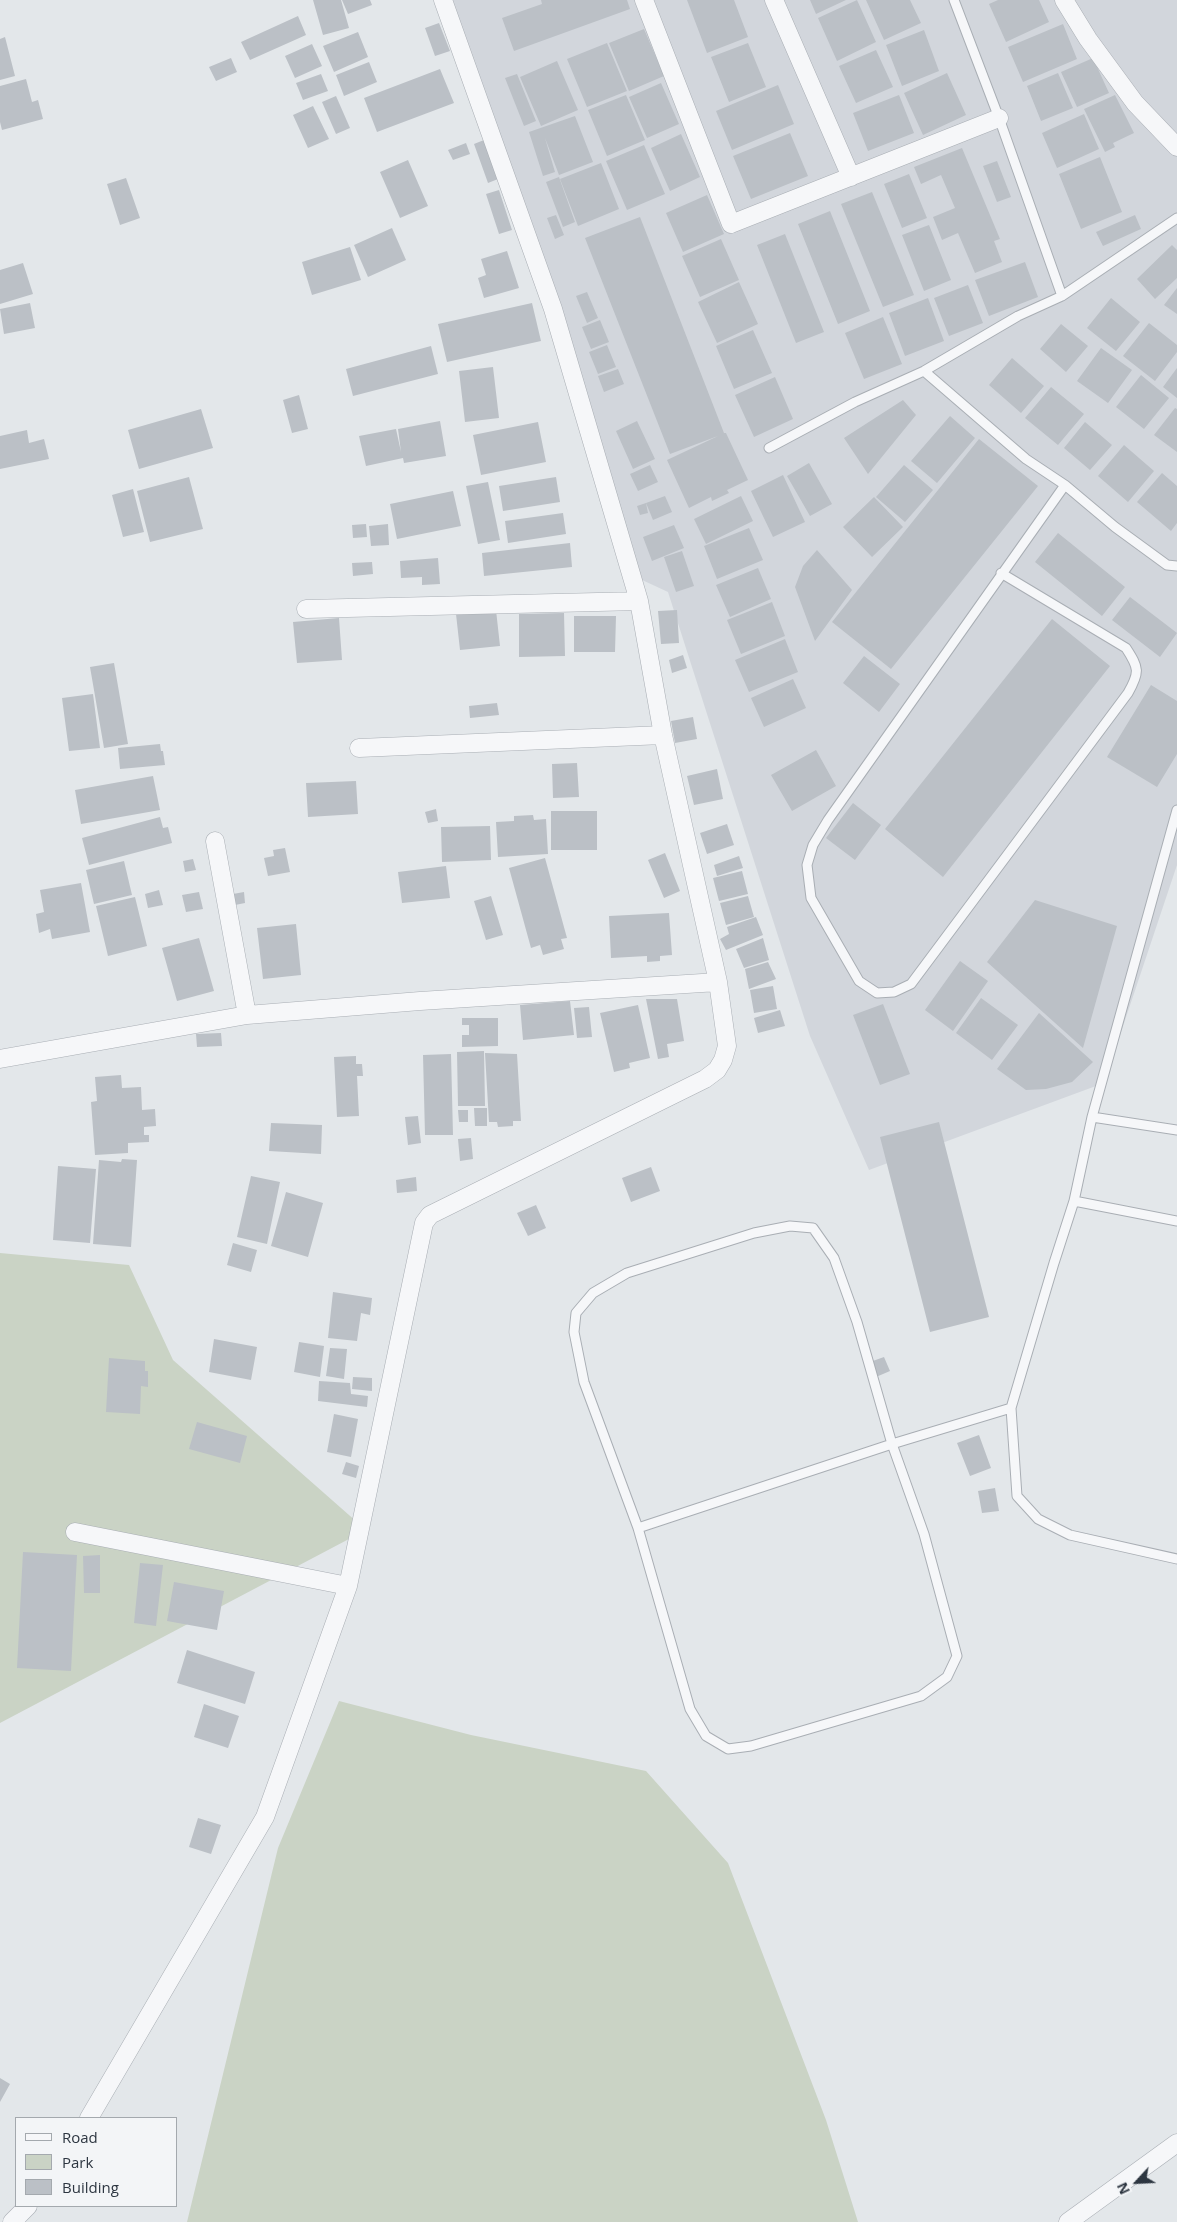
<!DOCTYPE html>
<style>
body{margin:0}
#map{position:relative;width:1177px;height:2222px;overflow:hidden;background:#e3e7ea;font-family:"Open Sans",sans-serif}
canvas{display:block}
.legend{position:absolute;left:15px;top:2117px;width:162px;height:90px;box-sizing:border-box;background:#f3f5f7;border:1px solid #a4a9ae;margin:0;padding:6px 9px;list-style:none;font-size:15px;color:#2d3641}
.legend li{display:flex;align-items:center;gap:10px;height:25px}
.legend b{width:25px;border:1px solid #a4a9ae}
.north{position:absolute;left:1112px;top:2157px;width:50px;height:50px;-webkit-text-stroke:4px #f3f5f7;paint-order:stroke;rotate:245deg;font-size:14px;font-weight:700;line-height:20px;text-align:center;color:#2d3641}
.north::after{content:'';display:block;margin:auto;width:18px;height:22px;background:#2d3641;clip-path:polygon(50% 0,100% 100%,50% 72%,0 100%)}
</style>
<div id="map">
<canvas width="1177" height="2222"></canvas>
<ul class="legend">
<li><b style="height:6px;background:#f6f7f9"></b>Road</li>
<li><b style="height:14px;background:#cad3c5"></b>Park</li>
<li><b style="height:14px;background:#bbc0c6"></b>Building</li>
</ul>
<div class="north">N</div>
</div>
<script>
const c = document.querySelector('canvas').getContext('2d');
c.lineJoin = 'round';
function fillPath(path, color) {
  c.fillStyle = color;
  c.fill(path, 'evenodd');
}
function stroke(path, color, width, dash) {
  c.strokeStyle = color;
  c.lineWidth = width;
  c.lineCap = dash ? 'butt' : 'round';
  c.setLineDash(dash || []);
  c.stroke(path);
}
fillPath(new Path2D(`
 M438,0H1177V865L1104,1083L869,1170L810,1036L668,592L640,579Z`), '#d2d6dc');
fillPath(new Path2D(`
 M0,1253L129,1265L173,1360L366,1530L0,1723Z
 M339,1701L471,1735L646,1771L728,1863L826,2120L858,2222H187L278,1848Z`), '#cad3c5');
fillPath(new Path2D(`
 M313,0H341L349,28L323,35Z
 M342,0H370L372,5L348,14Z
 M541,0H627L630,9L514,51L502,18L542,4Z
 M687,0H734L748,37L707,53Z
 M810,0H846L816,14Z
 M857,0L876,42L837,61L818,18Z
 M866,0H910L921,23L884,40Z
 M998,0H1039L1049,22L1006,42L989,4Z
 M298,16L306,35L250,60L241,42Z
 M439,23L450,51L435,56L425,28Z
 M1063,24L1077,59L1023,82L1008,47Z
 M644,29L664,76L629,91L609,43Z
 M924,30L939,71L902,86L886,45Z
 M358,32L368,57L334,72L323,46Z
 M5,37L15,76L0,80V39Z
 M607,43L627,91L587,107L567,59Z
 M748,43L766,87L729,102L711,57Z
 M312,44L322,66L295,78L285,56Z
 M876,50L893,87L856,103L839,66Z
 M231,58L237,72L216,81L209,67Z
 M1093,58L1109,93L1077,107L1061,72Z
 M557,61L578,110L541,126L520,77Z
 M369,62L377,82L344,96L336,75Z
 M440,69L454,103L377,132L364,98Z
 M947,73L966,115L923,135L904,93Z
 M1058,73L1073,108L1041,121L1027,86Z
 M321,74L328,91L303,100L296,83Z
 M517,74L536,121L524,126L505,78Z
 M26,79L32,102L38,100L43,119L2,130L0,122V86Z
 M661,83L679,124L647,138L629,97Z
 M778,85L794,124L732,150L716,111Z
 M626,95L645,140L607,156L588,110Z
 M899,95L914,133L868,151L853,113Z
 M1115,95L1134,133L1113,143L1115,147L1105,152L1084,109Z
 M336,96L350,128L336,134L322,102Z
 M313,106L329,139L308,148L293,115Z
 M1084,114L1099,149L1057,168L1042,133Z
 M575,116L593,162L559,175L545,138L555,172L543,176L529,132Z
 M790,133L808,176L751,199L733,156Z
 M681,134L700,177L670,191L651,148Z
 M484,140L498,179L488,183L474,144Z
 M466,143L470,154L453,160L448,150Z
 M644,145L665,194L627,210L606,161Z
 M962,148L1000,239L994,241L1002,262L975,273L958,233L942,240L933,217L955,208L941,175L921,184L914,167Z
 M1100,157L1122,212L1081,229L1059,174Z
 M408,160L428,206L400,218L380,172Z
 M997,161L1011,197L997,202L983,166Z
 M601,163L619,209L578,226L560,179Z
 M909,174L927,218L902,228L884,184Z
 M559,177L575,222L563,227L546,182Z
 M126,178L140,218L120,225L107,184Z
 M499,190L512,230L499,234L486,194Z
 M872,192L914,295L883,307L841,204Z
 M707,195L724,234L683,252L666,213Z
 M830,211L870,311L838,324L798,224Z
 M556,215L564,235L555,239L547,218Z
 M1135,215L1141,229L1103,246L1096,232Z
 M640,217L724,433H726L748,480L727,490L729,493L712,501L711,497L689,508L667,460L718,436L670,454L585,238Z
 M929,225L951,280L924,291L902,235Z
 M392,228L406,260L368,277L354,245Z
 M785,234L824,332L796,343L757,245Z
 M721,239L739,280L700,297L682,256Z
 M1172,245L1177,250V278L1155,299L1137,279Z
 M350,247L361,280L312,295L302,262Z
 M507,251L519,288L484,298L478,278L486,275L481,259Z
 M1025,262L1038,297L989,316L975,280Z
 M23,263L33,294L0,304V270Z
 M739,282L758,324L717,343L698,302Z
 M968,285L983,323L949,336L934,298Z
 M1177,288V314L1164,305Z
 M587,292L598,318L587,323L576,296Z
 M928,298L944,341L905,356L889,313Z
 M1111,298L1140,322L1116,351L1087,328Z
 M30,303L35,328L4,334L0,309Z
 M532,303L541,341L447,362L438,324Z
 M883,317L902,364L864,379L845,333Z
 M600,320L609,342L591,349L582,327Z
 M1149,323L1177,345V352L1155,381L1123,356Z
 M1061,324L1088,346L1066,372L1040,349Z
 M753,330L772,373L734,389L716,346Z
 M607,345L616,367L598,374L589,352Z
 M431,346L438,374L353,396L346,369Z
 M1101,348L1132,370L1108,403L1077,381Z
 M1012,358L1044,386L1021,413L989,385Z
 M493,367L499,418L465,422L459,371Z
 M1177,368V398L1163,387Z
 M618,369L624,384L604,392L598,376Z
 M1141,375L1169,398L1144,429L1116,407Z
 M775,377L793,419L754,437L735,395Z
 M1051,387L1084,414L1058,445L1025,418Z
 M299,395L308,429L292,433L283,400Z
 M903,400L916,415L868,474L844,438Z
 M1175,408L1177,409V452L1154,435Z
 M201,409L213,448L139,469L128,430Z
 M950,416L975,438L937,483L911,461Z
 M440,421L446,456L404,463L403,458L366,466L359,436L396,429L401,452L398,429Z
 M637,421L655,459L633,469L616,431Z
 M538,422L546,462L481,475L473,435Z
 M1085,422L1112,445L1090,470L1064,448Z
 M27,430L29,443L44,439L49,459L0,469V436Z
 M979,439L1038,486L891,669L832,622Z
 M1124,445L1154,471L1128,502L1098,476Z
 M809,463L832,504L810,516L787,476Z
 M650,465L658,482L638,491L630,474Z
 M904,465L933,490L905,522L876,497Z
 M1162,473L1177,486V523L1171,531L1137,502Z
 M783,475L805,522L773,537L751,491Z
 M189,477L203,529L150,542L137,491Z
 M556,477L560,502L503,511L499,486Z
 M488,482L500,540L478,544L466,486Z
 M133,489L144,532L123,537L112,495Z
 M453,491L461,526L397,539L390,504Z
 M665,496L672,512L653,520L646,503Z
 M741,496L753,521L706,544L694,519Z
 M874,497L903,527L872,557L843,527Z
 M646,503L648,513L640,515L637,506Z
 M563,513L566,534L508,543L505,521Z
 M366,524L367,537L353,538L352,525Z
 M388,524L389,545L371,546L369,526Z
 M674,525L684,548L652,561L643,537Z
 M749,528L763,560L717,579L704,546Z
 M1058,533L1125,587L1102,616L1035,562Z
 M570,543L572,567L484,576L482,553Z
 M817,550L852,590L815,641L795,587L803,566Z
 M682,551L694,586L676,592L664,557Z
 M438,558L440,584L422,585V577L401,578L400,561Z
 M372,562L373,574L353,576L352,563Z
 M758,568L771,599L730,617L716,585Z
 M1130,597L1177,633L1160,657L1112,620Z
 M772,602L785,636L741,654L727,620Z
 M496,610L500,646L460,650L456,614Z
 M677,610L679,643L661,644L658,611Z
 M564,613L565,656L519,657V614Z
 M574,616H616L615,652H574Z
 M339,618L342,660L297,663L293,622Z
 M1052,619L1110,666L943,877L885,829Z
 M785,639L798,672L749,692L735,660Z
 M683,655L687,668L672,673L669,660Z
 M864,656L900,684L879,712L843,683Z
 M114,663L128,744L104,748L90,667Z
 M793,679L806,708L764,727L751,698Z
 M1151,685L1177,701V754L1157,787L1107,757Z
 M93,694L100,748L69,751L62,698Z
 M497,703L499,715L470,718L469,706Z
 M693,717L697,739L675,743L671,721Z
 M160,744L161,751H163L165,765L120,769L118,748Z
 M816,750L836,786L792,811L771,775Z
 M577,763L579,797L553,798L552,764Z
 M717,769L723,799L694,805L687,776Z
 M153,776L160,810L81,824L75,790Z
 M356,781L358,814L308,817L306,783Z
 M853,803L881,825L855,860L826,838Z
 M436,809L438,821L428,823L425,812Z
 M551,811H597V850H551Z
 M533,815L534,820L546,819L548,854L498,857L496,822L514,821V816Z
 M160,817L163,828L168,827L172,843L89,865L82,838Z
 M727,824L734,845L707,854L700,833Z
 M490,826L491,860L442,862L441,827Z
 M285,848L290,872L268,876L264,858L274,856L273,850Z
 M665,853L680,891L664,898L648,860Z
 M739,856L743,868L717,876L714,865Z
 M545,858L567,938L561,939L564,949L543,955L540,945L531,948L509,868Z
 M193,859L196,870L185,872L183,861Z
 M124,861L132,895L94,904L86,870Z
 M446,866L450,898L402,903L398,872Z
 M742,871L748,894L719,901L713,878Z
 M81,883L90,932L52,939L50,929L39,933L36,914L44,912L40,890Z
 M159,890L163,905L148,908L145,894Z
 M199,892L203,909L186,912L182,895Z
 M244,892L245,903L235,905L233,894Z
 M491,896L503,935L486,940L474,901Z
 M748,896L754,917L726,925L720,903Z
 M135,897L147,946L108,956L96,906Z
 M1035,900L1117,926L1083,1048L987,962Z
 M669,913L672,955L660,956V961L647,962V956L611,958L609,916Z
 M756,917L763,935L726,950L720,939L729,934L727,927Z
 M296,924L301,975L263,979L257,928Z
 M199,938L214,991L177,1001L162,948Z
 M763,938L769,960L744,968L736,949Z
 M960,961L988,981L953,1031L925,1010Z
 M768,962L776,979L749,989L745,969Z
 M773,986L777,1009L754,1013L750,990Z
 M981,998L1018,1025L992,1060L956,1033Z
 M646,999H677L684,1041L667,1044L669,1057L658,1059Z
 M570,1001L574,1035L523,1040L520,1005Z
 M883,1004L910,1074L880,1085L853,1015Z
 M638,1005L650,1058L629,1063L630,1068L614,1072L600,1013Z
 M589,1007L592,1037L577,1038L574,1008Z
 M780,1010L785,1026L758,1033L754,1018Z
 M1039,1013L1093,1062L1072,1082L1046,1089L1026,1090L997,1069Z
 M462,1018H498V1046L462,1047V1035H469V1025H462Z
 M221,1033L222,1046L197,1047L196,1034Z
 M484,1051L485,1106H458L457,1052Z
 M485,1053L517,1054L521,1121H513V1126L498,1127L497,1122H489Z
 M451,1054L453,1135H425L423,1055Z
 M356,1056V1064H362L363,1076H357L359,1116L337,1117L334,1057Z
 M121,1075L122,1088L141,1087L142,1110L155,1109L156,1126L144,1127V1135H149V1142L128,1143V1153L95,1155L91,1102L97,1101L95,1077Z
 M474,1108H487V1126H475Z
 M458,1110H468V1122H459Z
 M418,1116L421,1143L408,1145L405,1117Z
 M939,1122L989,1317L930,1332L880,1137Z
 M271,1123L322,1125L321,1154L269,1151Z
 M471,1138L473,1159L460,1161L458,1139Z
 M122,1159L137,1160L131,1247L93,1244L99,1160L121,1162Z
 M58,1166L96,1169L90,1243L53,1240Z
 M651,1167L660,1191L631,1202L622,1178Z
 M251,1176L280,1182L267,1244L237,1237Z
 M416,1177L417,1191L397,1193L396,1180Z
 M286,1192L323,1203L308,1257L271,1246Z
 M536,1205L546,1228L528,1236L517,1213Z
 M233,1243L257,1250L251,1272L227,1265Z
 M333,1292L372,1298L370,1315L361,1313L357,1341L328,1338Z
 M214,1339L257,1347L251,1380L209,1372Z
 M299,1342L324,1346L320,1377L294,1372Z
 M330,1348L347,1349L344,1379L326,1376Z
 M884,1357L890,1371L876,1377L870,1362Z
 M109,1358L145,1361V1371H148V1387L141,1386L140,1414L106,1412Z
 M353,1377L372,1378V1391L352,1389Z
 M319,1381L350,1383L351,1394L368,1396L367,1407L318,1401Z
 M334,1414L358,1419L351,1457L327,1452Z
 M197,1422L247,1436L240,1463L189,1449Z
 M979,1435L991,1468L970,1476L957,1443Z
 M346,1462L359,1466L356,1478L342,1474Z
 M995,1488L999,1511L982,1513L978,1491Z
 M23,1552L77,1555L71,1671L17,1668Z
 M100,1555V1593H84L83,1556Z
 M140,1563L163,1565L156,1626L134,1623Z
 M174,1582L224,1591L217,1630L167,1621Z
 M187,1650L255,1672L245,1704L177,1683Z
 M204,1704L239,1716L228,1748L194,1737Z
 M198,1818L221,1825L211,1854L189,1847Z
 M0,2078L10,2084L0,2102Z`), '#bbc0c6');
const service = new Path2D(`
 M954,0L999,118L1062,296
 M924,371L1026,459L1065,485L1115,527L1167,565L1177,566
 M769,448L855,402L924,371L1018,316L1062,296L1177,218
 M1001,573L1126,648C1139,668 1140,672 1128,693L911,984L894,992L877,993L859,981L811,898L807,865L813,845L828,820L1065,485
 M1092,1117L1177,1130
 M1074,1201L1092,1117L1177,810
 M1177,1221L1074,1201L1054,1263L1011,1408L1017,1496L1038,1519L1070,1535L1177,1559
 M790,1226L813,1228L834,1258L857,1322L892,1444L924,1534L957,1656L947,1677L921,1696L751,1746L728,1749L706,1736L690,1709L638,1528L584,1382L574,1332L576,1313L593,1293L627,1273L754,1233Z
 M638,1528L892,1444L1011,1408`);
const minor = new Path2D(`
 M644,0L731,224L999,118
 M774,0L851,177
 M1064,0L1088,39L1135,103L1177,147
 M306,609L639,601
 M359,748L663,735
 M215,841L247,1015
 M0,1059L247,1015L420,1001L718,982
 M75,1532L348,1586
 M89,2118L265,1817L348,1586L424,1223L430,1215L705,1079L717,1070L723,1060L727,1046L718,982L663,735L639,601L553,309L443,0
 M12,2222L28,2206
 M1068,2222L1177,2143`);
stroke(service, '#a9aeb4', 11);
stroke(minor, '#a9aeb4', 19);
stroke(service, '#f6f7f9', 9);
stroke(minor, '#f6f7f9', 18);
</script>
